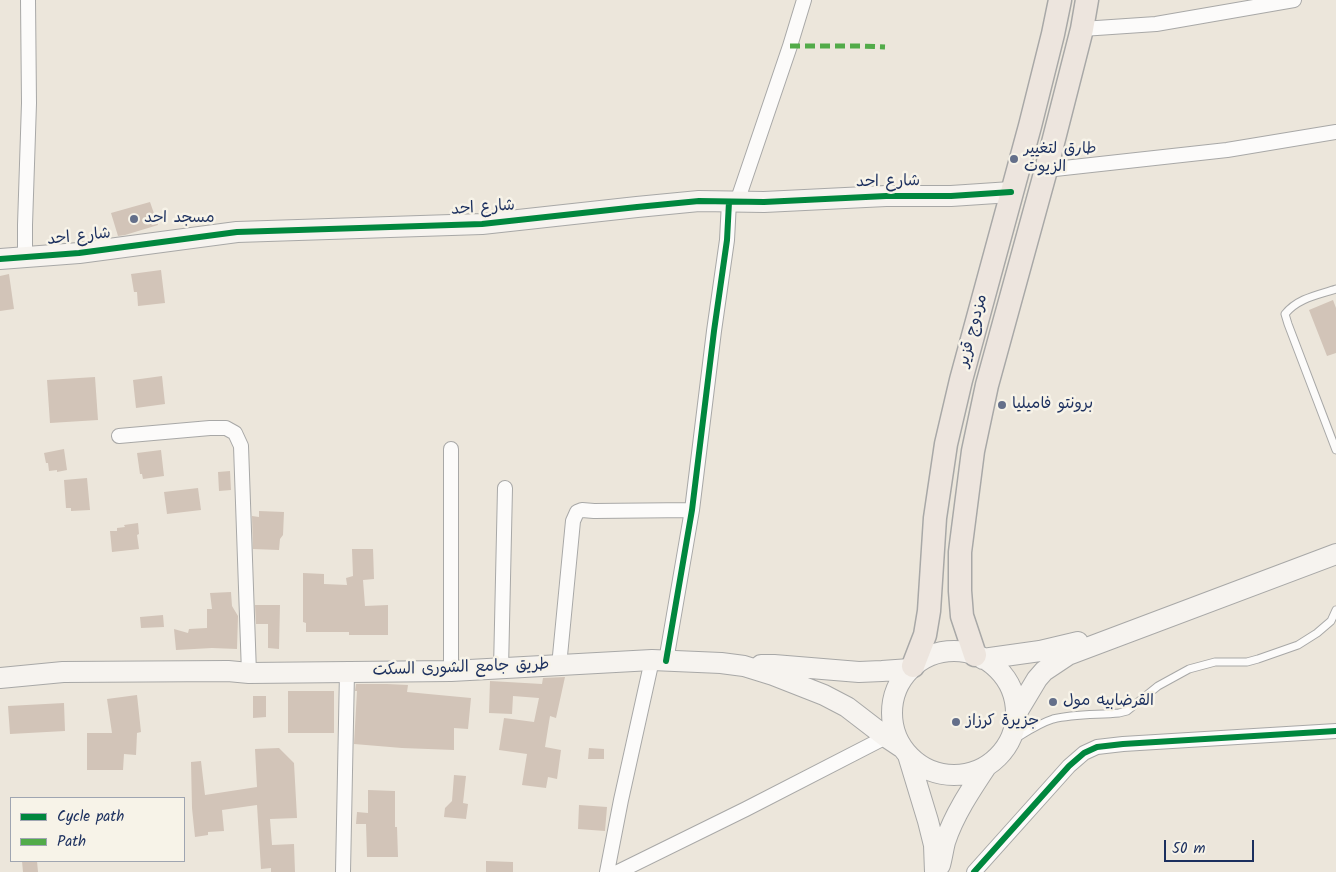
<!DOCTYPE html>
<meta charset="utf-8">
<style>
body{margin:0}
#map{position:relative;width:1336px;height:872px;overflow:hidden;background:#ece6db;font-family:Kalam,sans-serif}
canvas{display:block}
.legend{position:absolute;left:10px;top:797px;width:175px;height:65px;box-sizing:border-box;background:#f7f3e8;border:1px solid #9fa5b1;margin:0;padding:6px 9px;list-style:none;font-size:15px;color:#1b2f5e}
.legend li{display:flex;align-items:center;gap:10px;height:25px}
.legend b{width:25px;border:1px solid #9fa5b1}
.scale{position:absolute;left:1164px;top:840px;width:90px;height:22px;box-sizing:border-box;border:2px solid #1b2f5e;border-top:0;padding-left:6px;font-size:15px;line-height:18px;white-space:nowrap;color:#1b2f5e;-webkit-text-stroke:4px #f7f3e8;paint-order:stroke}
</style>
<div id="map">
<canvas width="1336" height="872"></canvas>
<ul class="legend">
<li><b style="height:6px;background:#00873e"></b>Cycle path</li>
<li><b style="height:6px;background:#52ab49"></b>Path</li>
</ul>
<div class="scale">50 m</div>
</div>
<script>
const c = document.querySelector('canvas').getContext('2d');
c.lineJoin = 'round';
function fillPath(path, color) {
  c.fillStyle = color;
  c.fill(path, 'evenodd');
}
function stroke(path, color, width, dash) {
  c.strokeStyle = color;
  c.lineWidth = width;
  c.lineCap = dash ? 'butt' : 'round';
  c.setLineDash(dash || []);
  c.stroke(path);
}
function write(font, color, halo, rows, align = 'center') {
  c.font = font + ' Kalam,"Playpen Sans Arabic",sans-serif';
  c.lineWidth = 5;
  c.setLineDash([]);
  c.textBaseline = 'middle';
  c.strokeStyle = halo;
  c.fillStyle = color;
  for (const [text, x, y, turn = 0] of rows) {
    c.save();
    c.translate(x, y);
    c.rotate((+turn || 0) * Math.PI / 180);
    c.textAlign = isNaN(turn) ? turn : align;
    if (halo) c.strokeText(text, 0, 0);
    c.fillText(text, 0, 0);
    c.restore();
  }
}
fillPath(new Path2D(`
 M150,202L158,225L125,235L118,236L111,213Z
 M161,270L165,303L138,306L137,292H134L131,274Z
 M9,274L14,309L0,311V276Z
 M1333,300L1336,308V353L1327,356L1309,310Z
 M162,376L165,404L136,408L133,380Z
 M95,377L98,420L50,423L47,380Z
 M64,449L67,470L57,472V470L49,471L48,463H46L44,453Z
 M161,450L164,476L143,479L142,474H140L137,453Z
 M230,471L231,490L219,491L218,472Z
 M87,478L90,510L71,511V508H66L64,480Z
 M198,488L201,510L167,514L164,492Z
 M259,511L284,512L283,535L280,539L279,550L253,549L252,516L259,517Z
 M138,523L139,534L137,535L139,549L112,552L110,531H117V528L125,527L124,525Z
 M352,549H373L374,579L363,580L365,606L388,605V635H349V632H306V623L303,622V573L324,574V584L347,585L346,578L353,576Z
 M231,592L232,606L238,616L237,649L212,648L176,650L174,629L188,633L189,629L207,628V609H212L210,593Z
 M255,605H280L279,649L268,648V624H256Z
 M163,615L164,627L141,628L140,617Z
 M565,677L556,718L550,716L545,747L561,750L557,779L548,777L546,788L522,785L527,754L499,750L504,718L534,722L539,698L513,696L512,714L489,713L490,681L542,684L543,678Z
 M356,684H387L408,685L407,692L471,698L468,729L454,728V750L402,748L354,744L357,691H355Z
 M288,691H334V733H288Z
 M137,695L141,732L137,733L136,755L124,754L123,770H87V733H112L107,699Z
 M253,696H266V717L253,718Z
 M64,703L65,731L10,734L8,706Z
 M279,748L294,763L297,818L270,819L272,845L294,844L295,872H271V868L261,869L257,805L222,810L224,831L208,832V835L195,837L192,808L191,762L201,761L205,795L257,787L255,749Z
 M589,748L604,749V759H588Z
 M454,775L466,776L463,803L468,804L466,819L444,817L445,808L452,801Z
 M368,790L395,791V827H397L398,857H367L366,824H356L357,812L368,813Z
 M579,805L607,807L605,831L578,829Z
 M22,861H37L38,872H23Z
 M486,861L513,862V872H486Z`), '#d2c4b8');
const lane = new Path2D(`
 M1336,289C1318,295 1298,298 1285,314L1288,324L1336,450
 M1008,743C1022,735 1037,724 1053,719C1074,714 1098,715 1119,713L1127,711L1158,686L1189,669L1215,662H1247L1258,659L1298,645L1317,633L1331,621L1336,610`);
const street = new Path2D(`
 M1082,29L1156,24L1294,0
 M1046,170L1227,150L1336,132
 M737,202L790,46L804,0
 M25,256V225L29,103L28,0
 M119,436L210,428H226L235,433L241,446L249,673
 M666,661L692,510L714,331L727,240L729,202
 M559,666L573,521L577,512L582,510L594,511L692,510
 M501,669L505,488
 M451,671V449
 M343,872L347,672
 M607,872L621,800L652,660
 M618,872L746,809L886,737
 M974,872L1069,766L1084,753L1097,747L1123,744L1336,731`);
const secondary = new Path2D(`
 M0,259L79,253L237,232L482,224L637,207L699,201L764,202L886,196H951L1011,192
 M892 713a62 62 0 1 1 124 0a62 62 0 1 1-124 0Z
 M983,659L1040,651L1078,642
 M761,665H774L859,672L882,671L910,669
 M0,678L63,672L228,671L249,673L451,671L652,660L721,663L744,666L773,675L824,695L847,707L886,737L901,747
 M1016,714L1037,679L1044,671L1068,655L1336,554
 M908,755L928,821L934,845L935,872
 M940,865C942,858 943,850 945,842C954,815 970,791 986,767`);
const primary = new Path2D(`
 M975,655L962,616L960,591V552L973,451L987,385L1046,170L1082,29L1087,0
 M913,666L925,635L929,611L935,518L946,444L961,380L1030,126L1053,34L1060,0`);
stroke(lane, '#a8a8a7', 9);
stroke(street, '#a8a8a7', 16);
stroke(secondary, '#a8a8a7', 22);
stroke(primary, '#a8a8a7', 25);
stroke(lane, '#fcfbfa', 7);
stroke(street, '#fcfbfa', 14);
stroke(secondary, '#f6f3ef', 20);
stroke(primary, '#ede5de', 22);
stroke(new Path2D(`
 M790,46H862L885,47`), '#52ab49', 5, [10, 5]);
stroke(new Path2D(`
 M0,259L79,253L237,232L482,224L637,207L699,201L764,202L886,196H951L1011,192
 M666,661L692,510L714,331L727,240L729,202
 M974,872L1069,766L1084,753L1097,747L1123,744L1336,731`), '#00873e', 6);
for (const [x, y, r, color] of [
 [1014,159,5,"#646f8a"],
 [134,219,5,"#646f8a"],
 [1002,405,5,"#646f8a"],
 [1053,702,5,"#646f8a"],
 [956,722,5,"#646f8a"]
]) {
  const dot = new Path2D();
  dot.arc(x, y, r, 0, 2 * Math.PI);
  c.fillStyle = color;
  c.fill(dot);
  stroke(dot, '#f7f3e8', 2);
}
write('16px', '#1b2f5e', '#f7f3e8', [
 ["طارق لتغيير",1024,150],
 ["الزيوت",1024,168],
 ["مسجد احد",144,219],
 ["برونتو فاميليا",1012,405],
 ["القرضابيه مول",1063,702],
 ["جزيرة كرزاز",966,722]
], 'left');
write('16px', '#1b2f5e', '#f7f3e8', [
 ["شارع احد",888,183,-1],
 ["شارع احد",483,209,-4],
 ["شارع احد",79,238,-6],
 ["مزدوج قزير",974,331,-75],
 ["طريق جامع الشورى السكت",461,669,-2]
]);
</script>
